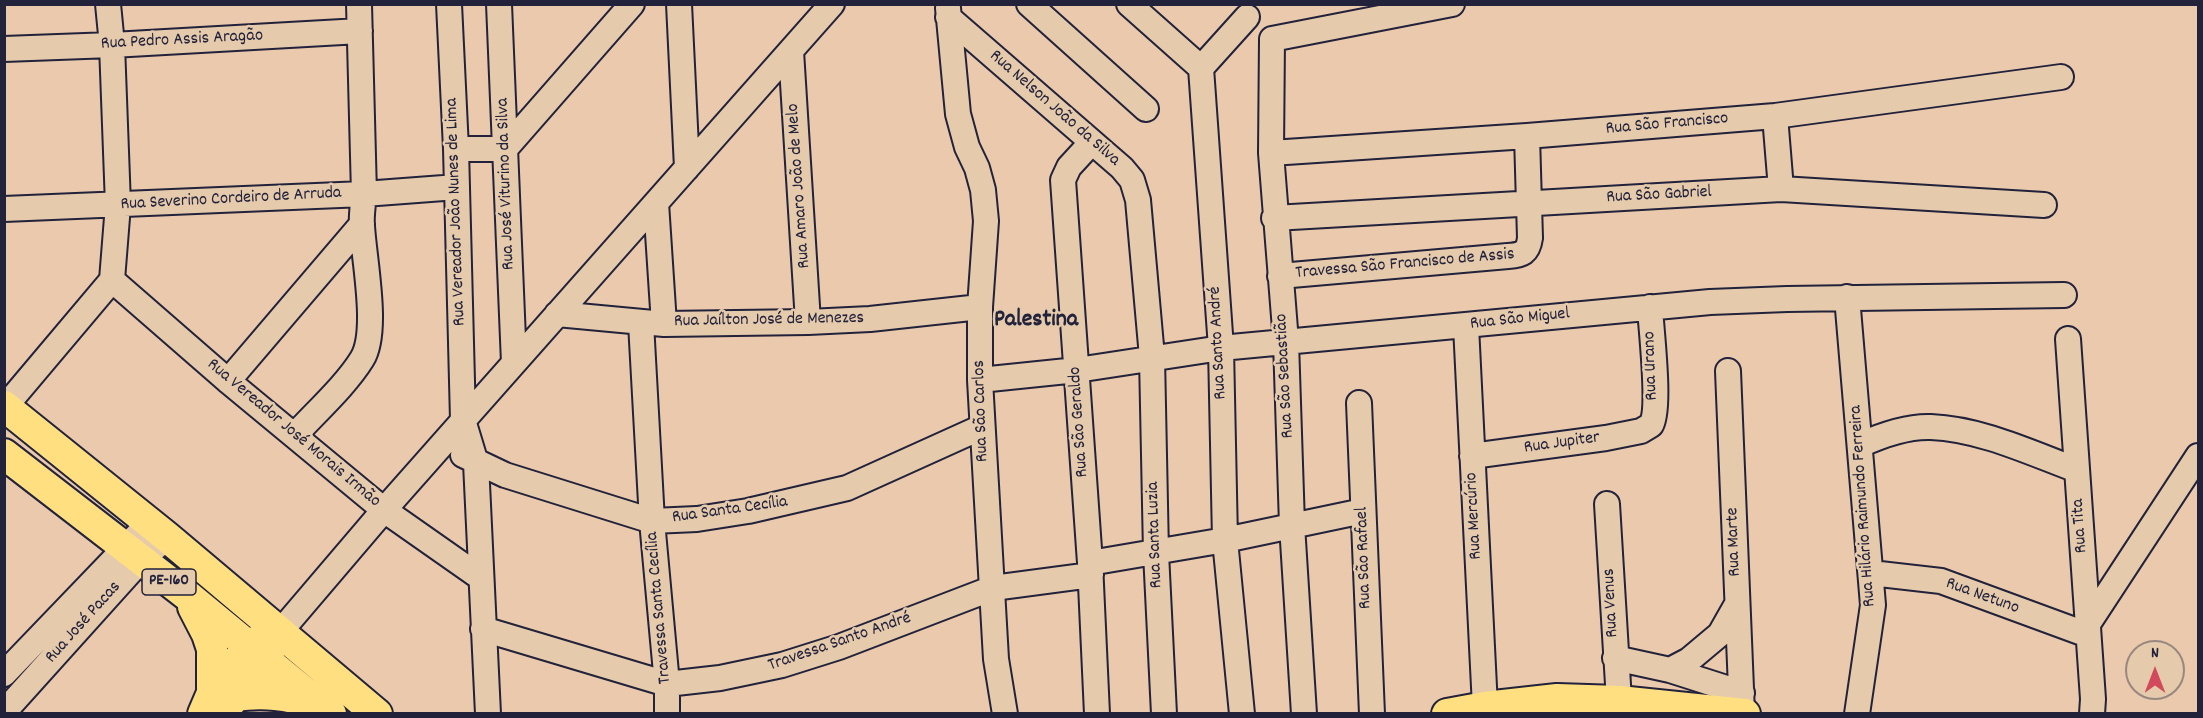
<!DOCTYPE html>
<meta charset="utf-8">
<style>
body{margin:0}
#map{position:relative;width:2203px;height:718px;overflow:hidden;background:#eac9ad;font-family:Dekko,sans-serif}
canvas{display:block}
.frame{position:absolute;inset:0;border:6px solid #22223b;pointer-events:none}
.north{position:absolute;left:2125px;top:640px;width:60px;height:60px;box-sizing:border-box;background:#e5caac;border:2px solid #97877f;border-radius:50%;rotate:0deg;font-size:16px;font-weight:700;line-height:24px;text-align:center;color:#22223b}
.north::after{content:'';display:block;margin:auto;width:21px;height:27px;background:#d1495b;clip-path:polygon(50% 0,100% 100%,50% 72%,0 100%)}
</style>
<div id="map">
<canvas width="2203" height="718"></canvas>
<div class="frame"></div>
<div class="north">N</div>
</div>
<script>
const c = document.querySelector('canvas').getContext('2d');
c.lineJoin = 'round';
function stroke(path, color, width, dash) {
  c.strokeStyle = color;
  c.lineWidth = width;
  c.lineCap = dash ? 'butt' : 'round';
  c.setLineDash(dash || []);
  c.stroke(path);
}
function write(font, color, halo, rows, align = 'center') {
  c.font = font + ' Dekko,sans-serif';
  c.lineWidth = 5;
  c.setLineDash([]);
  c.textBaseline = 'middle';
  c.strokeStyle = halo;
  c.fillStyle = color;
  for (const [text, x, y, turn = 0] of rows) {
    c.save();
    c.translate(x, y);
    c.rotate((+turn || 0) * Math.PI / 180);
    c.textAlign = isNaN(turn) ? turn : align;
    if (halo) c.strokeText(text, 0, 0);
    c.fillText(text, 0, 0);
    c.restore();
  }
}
const minor = new Path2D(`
 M449,4L456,149L463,420L476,463L488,714
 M499,4L514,363
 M679,4L687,168
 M1029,4L1146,109
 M1129,4L1201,68L1221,348L1225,540L1242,714
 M948,8L958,114L967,147L977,168L983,190L986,221L980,307V380L996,659L1005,714
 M948,17L1122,168L1132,180L1138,200L1152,357L1156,553L1164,714
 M1272,39L1271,153L1286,342L1292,525L1304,714
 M1272,39L1452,4
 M4,49L112,45L360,31
 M791,51L808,322
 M1201,68L1247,17
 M1775,116L1781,189
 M1092,142L1069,167L1063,180L1090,563L1097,714
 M456,149H505L632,4
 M1271,153L1527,136L1775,116L2061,77
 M656,203L664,324
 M4,209L364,194L457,187
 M1274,218L1781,189L2044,205
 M1280,276L1508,256C1522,255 1528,253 1530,238L1527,136
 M112,280L228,381L384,510L481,578
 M1847,297L1873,605L1857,714
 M557,314L664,324L808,322L870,319L980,307
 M641,323L652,521L667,684V714
 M1466,326L1485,707
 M2068,339L2093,699L2092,714
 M1728,371L1742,713
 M980,380L1077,370L1221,348L1710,302L1787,299L2064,295
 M228,381L362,224
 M1359,403L1372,714
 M4,408L112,280L118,205L112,45L108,4
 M295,435C316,412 346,385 362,359C379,332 364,260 362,226C361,216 363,205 364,194L359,4
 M1860,445C1882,435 1907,426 1931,427C1981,429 2031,453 2077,470
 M463,455L505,475L652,521L697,519L748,511L847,488L982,427
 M1472,456L1606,438L1641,431L1651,425C1661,409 1651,329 1650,307
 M1607,504L1619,701
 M1090,563L1225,540L1363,511
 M1871,573L1941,581L2088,635
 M2088,624L2198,456
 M483,629L667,684L720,678L782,665L839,647L993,588L1091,575
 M280,632L384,510L832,4
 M1615,658L1670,670L1689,660L1720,634L1737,604
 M1670,670L1742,693
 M4,674L149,523
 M4,712L140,561L167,537`);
const major = new Path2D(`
 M4,406L167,537L377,714
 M4,454L188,596L331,714
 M193,607L207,634L212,649V693
 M235,696C264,692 287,695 315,703
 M203,714L212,693L248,647L265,636
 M218,714C240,695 261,668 274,642
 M1447,714L1485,707L1557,699L1619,701L1745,714`);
stroke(minor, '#22223b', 28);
stroke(major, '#22223b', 34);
stroke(minor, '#e5caac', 24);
stroke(major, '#ffdf80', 30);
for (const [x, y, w] of [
 [169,582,54]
]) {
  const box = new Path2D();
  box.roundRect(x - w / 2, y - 13, w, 26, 4.5);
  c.fillStyle = '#e5caac';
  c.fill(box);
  stroke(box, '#22223b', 1.5);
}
write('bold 16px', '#22223b', null, [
 ["PE-160",169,582]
]);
write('18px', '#22223b', '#e5caac', [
 ["Rua Pedro Assis Aragão",182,41,-3],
 ["Rua Nelson João da Silva",1054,109,41],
 ["Rua São Francisco",1667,125,-5],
 ["Rua José Viturino da Silva",507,184,-92],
 ["Rua Amaro João de Melo",800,186,-94],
 ["Rua São Gabriel",1659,196,-3],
 ["Rua Severino Cordeiro de Arruda",231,200,-3],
 ["Rua Vereador João Nunes de Lima",457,212,-92],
 ["Travessa São Francisco de Assis",1405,265,-5],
 ["Rua São Miguel",1520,320,-6],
 ["Rua Jaílton José de Menezes",769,321,-1],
 ["Rua Santo André",1219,343,-93],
 ["Rua Urano",1652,366,-92],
 ["Rua São Sebastião",1286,376,-93],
 ["Rua São Carlos",982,411,-92],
 ["Rua São Geraldo",1080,422,-94],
 ["Rua Vereador José Morais Irmão",293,434,40],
 ["Rua Jupiter",1562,444,-8],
 ["Rua Hilário Raimundo Ferreira",1864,506,-94],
 ["Rua Santa Cecília",730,511,-8],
 ["Rua Mercúrio",1475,516,-93],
 ["Rua Tita",2081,526,-94],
 ["Rua Santa Luzia",1156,535,-92],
 ["Rua Marte",1735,542,-92],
 ["Rua São Rafael",1365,558,-92],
 ["Rua Netuno",1982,597,20],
 ["Rua Venus",1612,603,-93],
 ["Travessa Santa Cecília",660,608,-95],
 ["Rua José Pacas",84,623,-48],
 ["Travessa Santo André",840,643,-19]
]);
write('bold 24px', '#22223b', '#e5caac', [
 ["Palestina",1036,322]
]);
</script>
